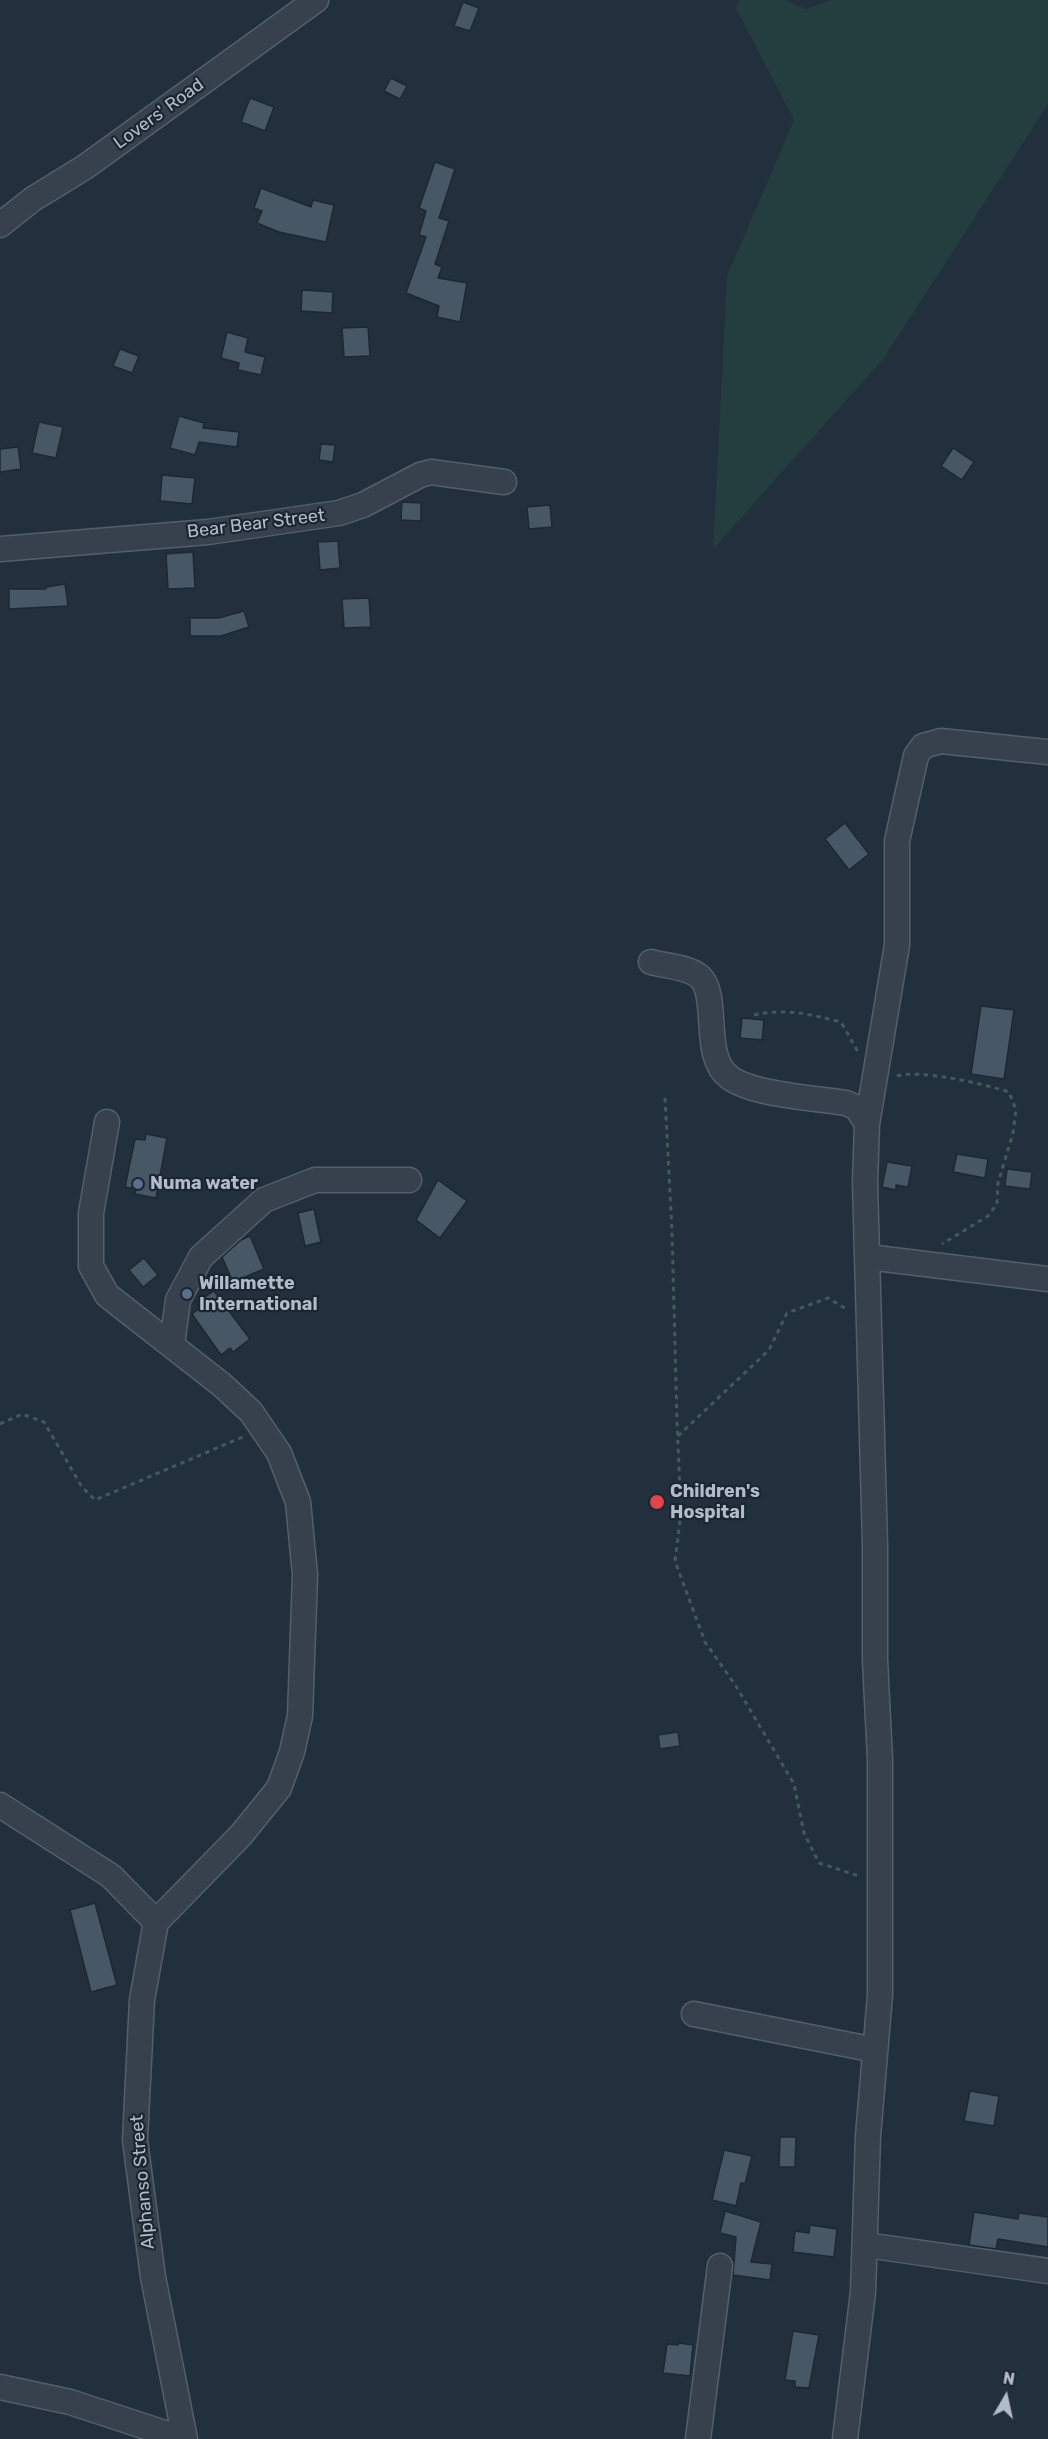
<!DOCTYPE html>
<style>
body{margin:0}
#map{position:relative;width:1048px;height:2439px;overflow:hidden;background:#22303d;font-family:Rubik,sans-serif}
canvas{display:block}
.north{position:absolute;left:976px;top:2367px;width:60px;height:60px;-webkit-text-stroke:4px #1b2632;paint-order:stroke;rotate:9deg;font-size:16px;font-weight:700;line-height:24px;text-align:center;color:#b2bcc8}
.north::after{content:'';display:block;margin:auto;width:21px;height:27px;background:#b2bcc8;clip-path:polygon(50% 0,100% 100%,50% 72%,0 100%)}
</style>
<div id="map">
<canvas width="1048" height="2439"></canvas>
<div class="north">N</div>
</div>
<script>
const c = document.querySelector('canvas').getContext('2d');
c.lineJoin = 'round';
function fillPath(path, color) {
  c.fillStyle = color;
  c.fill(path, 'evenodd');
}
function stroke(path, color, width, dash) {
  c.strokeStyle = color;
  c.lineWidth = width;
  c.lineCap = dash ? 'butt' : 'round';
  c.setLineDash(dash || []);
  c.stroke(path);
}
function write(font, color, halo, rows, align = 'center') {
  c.font = font + ' Rubik,sans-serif';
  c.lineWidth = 4.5;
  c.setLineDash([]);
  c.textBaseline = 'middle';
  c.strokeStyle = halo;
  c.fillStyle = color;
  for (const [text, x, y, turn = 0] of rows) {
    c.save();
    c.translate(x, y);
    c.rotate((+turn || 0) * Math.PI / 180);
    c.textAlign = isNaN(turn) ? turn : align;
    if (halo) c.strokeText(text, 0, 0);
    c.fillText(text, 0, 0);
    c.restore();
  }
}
fillPath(new Path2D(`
 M740,0H786L805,9L831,0H1048V104L884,358L713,549L727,276L794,120L736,8Z`), '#243d3e');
const building = new Path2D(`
 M463,2L479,8L470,31L454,26Z
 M391,78L407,86L400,99L384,91Z
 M250,98L274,107L265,131L241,122Z
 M435,162L455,169L439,218L449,221L435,264L442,267L438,278L467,283L460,322L437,317L439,306L406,293L426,237L419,235L426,211L419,208Z
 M261,188L311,207L313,200L334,205L326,242L279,232L257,223L262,211L254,208Z
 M302,290L333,292L332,313L301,311Z
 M368,327L370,356L344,357L342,328Z
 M227,332L248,338L245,352L265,357L261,375L238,370L239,363L221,358Z
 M120,349L139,356L132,373L113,366Z
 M179,416L204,423L203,428L239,432L237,447L199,442L195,455L170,448Z
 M39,422L63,427L56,458L32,453Z
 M321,444L335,445L333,462L319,460Z
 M18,447L21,469L0,472V449Z
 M953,448L974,462L962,480L941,466Z
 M162,475L195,478L192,504L160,501Z
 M402,502L421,503V521L401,520Z
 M550,505L552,527L529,529L527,507Z
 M338,541L340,568L320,570L318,542Z
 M193,552L195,588L168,589L166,554Z
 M65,584L68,606L9,609V589H46V587Z
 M369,598L371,627L344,628L342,599Z
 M244,611L249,627L221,636H190V618H219Z
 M845,823L869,854L849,870L825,839Z
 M981,1006L1014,1010L1004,1079L971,1074Z
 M742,1018L764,1020L762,1040L740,1038Z
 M146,1134L167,1138L156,1198L135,1194L136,1189L125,1187L135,1139L145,1140Z
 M957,1154L988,1159L985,1178L953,1172Z
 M887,1162L912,1166L908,1187L896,1185V1190L882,1187Z
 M1007,1169L1032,1172L1030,1189L1005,1186Z
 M438,1180L467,1201L440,1238L416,1220Z
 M314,1209L321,1242L305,1246L298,1213Z
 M250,1236L264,1269L233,1282L222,1257L241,1240Z
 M144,1258L158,1275L143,1287L129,1270Z
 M214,1291L250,1339L233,1352L230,1348L221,1355L192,1314L200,1308L196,1303Z
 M678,1732L680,1746L660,1749L658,1735Z
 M95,1903L117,1985L91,1992L70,1910Z
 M970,2091L999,2096L994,2126L964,2121Z
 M780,2137H796L795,2167H779Z
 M724,2150L752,2156L745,2184L741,2183L736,2206L712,2200Z
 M725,2211L761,2222L751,2262L772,2264L770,2280L733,2275L736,2237L720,2233Z
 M974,2212L1018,2219L1019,2213L1048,2217V2247L998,2239L996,2249L969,2245Z
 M810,2225L837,2229L834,2257L793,2252L795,2231L809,2233Z
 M793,2331L819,2335L809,2388L795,2387V2381L785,2380Z
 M679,2343L693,2345L690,2376L663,2373L667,2344L678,2345Z`);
fillPath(building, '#485766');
stroke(building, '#1d2834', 1.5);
const minor = new Path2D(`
 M0,225L33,199L85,167L316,0
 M0,549L208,532L339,513L363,505L420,475L431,472L504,482
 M651,962C665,966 689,967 700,977C720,996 701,1056 729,1077C752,1095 816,1098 846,1103L857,1108L867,1124
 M107,1122L91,1213V1266L107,1295L222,1385L251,1412L279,1453L298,1502L305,1575L300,1716L292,1752L279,1788L241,1835L156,1922
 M868,1257L1048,1279
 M172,1345L178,1300L201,1257L264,1200L315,1180H409
 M0,1805L111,1876L156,1922
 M156,1922L142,2000L135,2140L153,2277L185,2439
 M694,2014L875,2050
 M866,2245L1048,2271
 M0,2387L70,2402L183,2439
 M698,2439L720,2266
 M845,2439L863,2292L868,2136L880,1995V1760L875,1660V1545L865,1182L867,1124L897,945V841L916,756L923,746L941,741L1048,752`);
stroke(minor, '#545f6b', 27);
stroke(new Path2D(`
 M754,1015C786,1008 809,1014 841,1022L858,1052
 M897,1076C920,1069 984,1084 1009,1092L1016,1110L1013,1133L998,1183L997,1204L988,1216L942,1244
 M665,1098L672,1231L677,1422L681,1513L675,1561L705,1642L736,1686L794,1784L804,1833L819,1863L859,1876
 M0,1424L22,1414L44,1422L82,1487L95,1500L245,1436
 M678,1436L769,1350L787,1313L828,1298L848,1310`), '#425a5b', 3, [4.5, 4.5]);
stroke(minor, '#36414d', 24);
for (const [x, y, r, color] of [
 [138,1184,6,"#5c6f8a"],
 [187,1294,6,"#5c6f8a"],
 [657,1502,8,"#e0444e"]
]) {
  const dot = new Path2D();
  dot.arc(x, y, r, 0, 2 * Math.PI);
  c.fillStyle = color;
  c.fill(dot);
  stroke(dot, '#1b2632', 2);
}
write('18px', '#b2bcc8', '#1b2632', [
 ["Lovers' Road",159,114,-36],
 ["Bear Bear Street",256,524,-7],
 ["Alphanso Street",143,2182,-95]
]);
write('bold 18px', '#b2bcc8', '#1b2632', [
 ["Numa water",150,1184],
 ["Willamette",199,1284],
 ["International",199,1305],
 ["Children's",670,1492],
 ["Hospital",670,1513]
], 'left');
</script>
